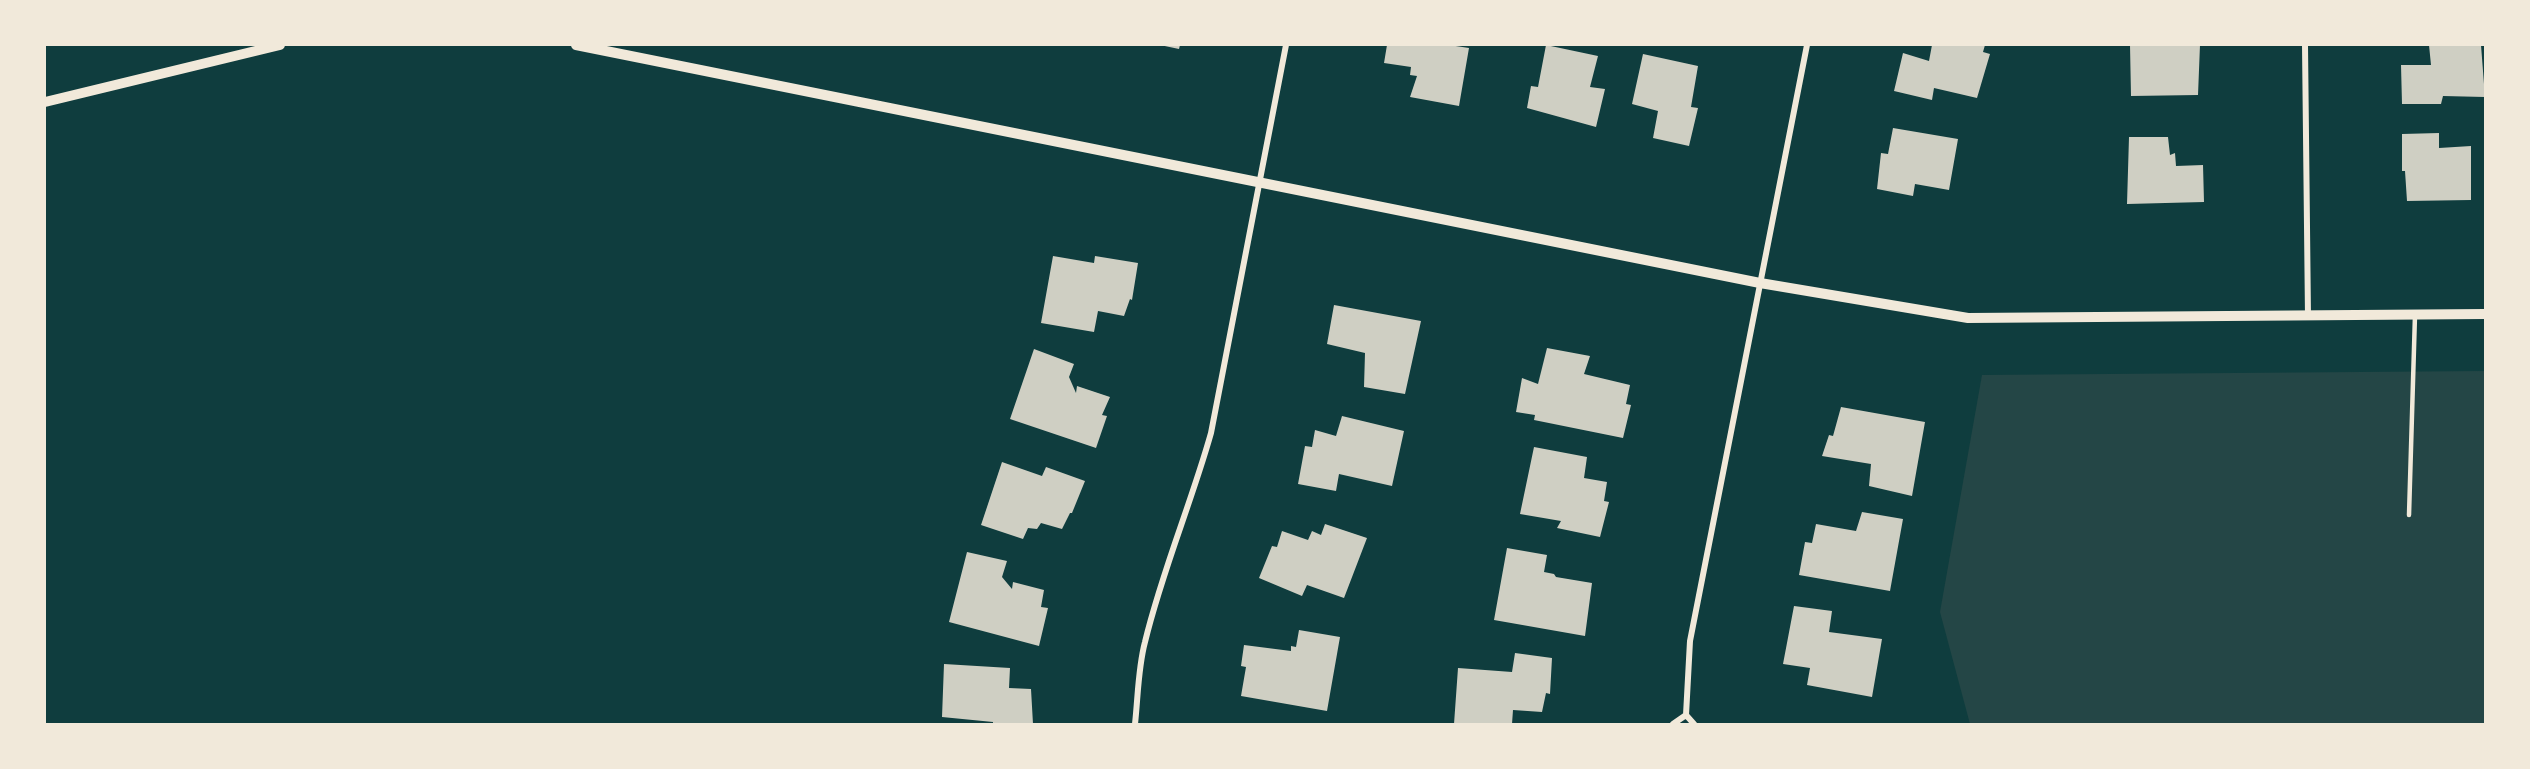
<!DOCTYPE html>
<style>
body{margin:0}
#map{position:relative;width:2530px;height:769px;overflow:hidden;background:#0f3d3e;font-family:Mulish,sans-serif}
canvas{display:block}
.frame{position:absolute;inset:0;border:46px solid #f1e9da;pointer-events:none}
</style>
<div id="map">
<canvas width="2530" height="769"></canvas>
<div class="frame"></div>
</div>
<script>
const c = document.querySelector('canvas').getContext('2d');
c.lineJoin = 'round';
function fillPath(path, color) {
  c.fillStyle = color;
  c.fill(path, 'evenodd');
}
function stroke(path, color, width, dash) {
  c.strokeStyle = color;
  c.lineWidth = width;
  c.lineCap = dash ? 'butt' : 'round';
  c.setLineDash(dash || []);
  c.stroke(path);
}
fillPath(new Path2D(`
 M2485,371V724H1970L1940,612L1982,375Z`), '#244646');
fillPath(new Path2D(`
 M1160,45H1180L1179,49Z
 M1387,45H1449L1469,48L1459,106L1410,97L1417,76L1410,75L1411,67L1384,63Z
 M1546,45L1598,56L1590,87L1605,89L1596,127L1527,108L1531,86L1538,87Z
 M1932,45H1985L1983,52L1990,54L1977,98L1934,88L1932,100L1894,91L1903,53L1929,61Z
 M2130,45H2200L2198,95L2131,96Z
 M2429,45H2481L2485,97L2443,96L2441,104H2402L2401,65H2431Z
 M1643,54L1698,66L1691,107L1698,108L1689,146L1653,138L1658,111L1632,104Z
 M1893,128L1958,139L1949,190L1915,184L1913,196L1877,189L1881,153L1888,154Z
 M2439,133V148L2471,146V200L2407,201L2405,171H2402V134Z
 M2129,137H2168L2170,155L2175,153L2176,166L2203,165L2204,202L2127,204Z
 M1053,256L1094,263L1095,256L1138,263L1132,300L1130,299L1124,316L1098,311L1094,332L1041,323Z
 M1334,305L1421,321L1405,394L1364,387L1365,353L1327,344Z
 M1547,348L1590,356L1584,374L1630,385L1626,404L1631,405L1623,438L1534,420L1535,415L1516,412L1522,378L1538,384Z
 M1034,349L1074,364L1069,377L1076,393L1077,386L1110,397L1102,415L1107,416L1096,448L1010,419Z
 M1841,407L1925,422L1912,496L1869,486L1871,464L1822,456L1829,435L1833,436Z
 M1342,416L1404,431L1392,486L1339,474L1336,491L1298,484L1305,446L1312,447L1315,430L1336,436Z
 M1534,447L1587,457L1584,478L1607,482L1604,501L1609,502L1600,537L1557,528L1561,521L1520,514Z
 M1002,462L1042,476L1046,467L1085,481L1072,513H1070L1062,529L1041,523L1037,529L1028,528L1023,539L981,525Z
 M1862,512L1903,519L1890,591L1799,575L1805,542L1812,543L1816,524L1856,531Z
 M1325,524L1367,538L1344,598L1307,585L1302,596L1259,578L1272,546L1277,547L1282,531L1308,540L1312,531L1321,535Z
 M1507,548L1547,555L1544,572L1554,574L1556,577L1592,583L1585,636L1494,620Z
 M967,552L1007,561L1002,577L1012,589L1013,582L1044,590L1041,607L1048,608L1039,646L949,622Z
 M1794,606L1832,611L1829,632L1882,639L1872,697L1807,685L1810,668L1783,664Z
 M1299,630L1340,637L1327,711L1241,696L1246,667L1241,666L1244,645L1291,651V646L1296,647Z
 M1515,653L1552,658L1550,694L1546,693L1542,712L1513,710L1512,724H1454L1458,668L1512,672Z
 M944,664L1010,668L1009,688L1031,689L1033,724H993V722L942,717Z`), '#cfcfc3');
stroke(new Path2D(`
 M2409,515L2415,315`), '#f1e9da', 4.5);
stroke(new Path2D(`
 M2305,45L2308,317
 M1686,715L1690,641L1807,45
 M1686,715L1694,724
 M1135,724C1138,697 1138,668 1145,642C1162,571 1191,504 1211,433L1286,45
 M1673,724L1686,715`), '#f1e9da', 6);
stroke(new Path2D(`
 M576,45L1760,283L1968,318L2485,314
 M45,102L280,45`), '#f1e9da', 10);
</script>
